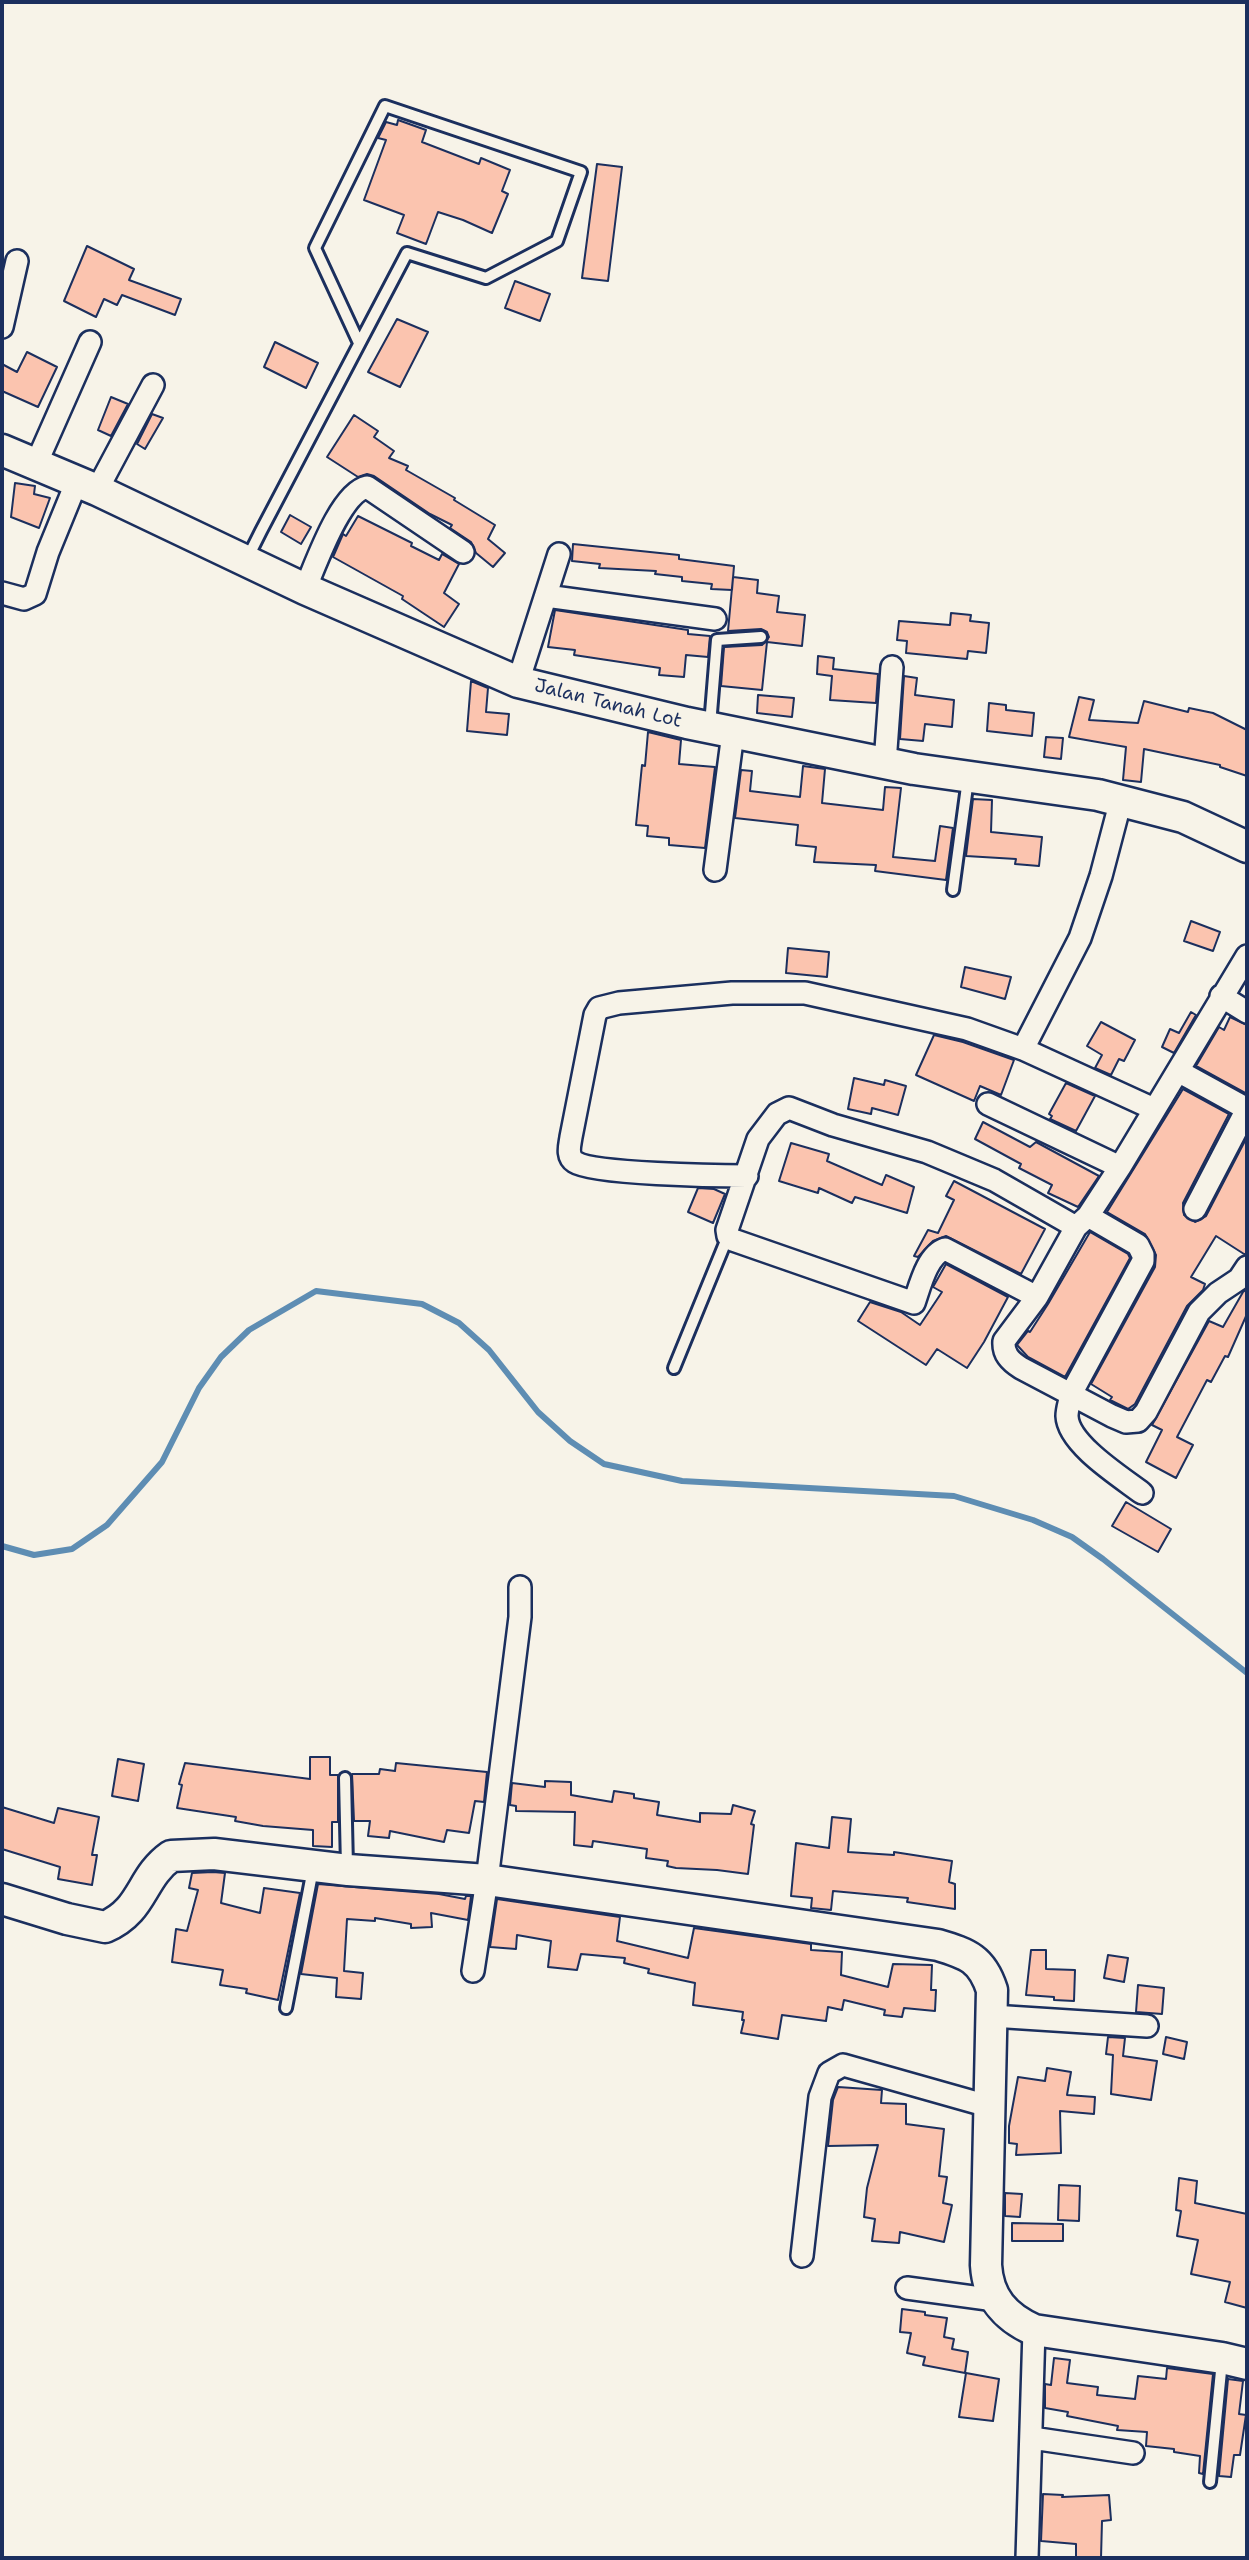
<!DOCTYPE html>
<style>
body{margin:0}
#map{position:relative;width:1249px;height:2560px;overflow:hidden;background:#f7f3e8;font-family:"Shantell Sans",sans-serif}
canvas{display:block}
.frame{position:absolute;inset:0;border:4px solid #1b2f5e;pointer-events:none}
</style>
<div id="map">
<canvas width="1249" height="2560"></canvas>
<div class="frame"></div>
</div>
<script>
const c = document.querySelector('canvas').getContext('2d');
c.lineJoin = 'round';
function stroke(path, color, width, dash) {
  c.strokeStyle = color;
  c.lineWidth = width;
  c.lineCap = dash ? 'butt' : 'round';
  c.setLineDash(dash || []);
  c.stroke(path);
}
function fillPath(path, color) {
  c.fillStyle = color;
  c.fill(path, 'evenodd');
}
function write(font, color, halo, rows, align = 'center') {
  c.font = font + ' "Shantell Sans",sans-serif';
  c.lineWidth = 7;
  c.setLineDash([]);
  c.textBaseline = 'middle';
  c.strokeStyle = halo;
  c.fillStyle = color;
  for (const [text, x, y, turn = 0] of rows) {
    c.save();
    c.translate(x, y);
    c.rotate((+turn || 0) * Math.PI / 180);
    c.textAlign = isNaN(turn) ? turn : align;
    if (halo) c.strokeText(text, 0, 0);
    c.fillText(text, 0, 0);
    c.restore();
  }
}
stroke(new Path2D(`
 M2,1546L34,1555L72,1549L107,1525L162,1462L199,1388L221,1357L249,1330L316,1291L422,1304L459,1323L489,1350L538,1412L570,1441L604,1464L682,1481L954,1496L1033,1520L1072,1537L1103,1559L1247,1673`), '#5e8db3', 6);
const building = new Path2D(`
 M398,120L426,130L422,142L479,164L481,158L510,170L502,191L508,194L492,233L463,220L438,212L426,244L397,233L404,215L364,200L386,140L378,138L386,122L397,125Z
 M597,164L622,167L608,281L582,278Z
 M87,246L134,269L129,280L181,299L175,315L122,295L117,305L104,299L96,317L64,301Z
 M515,281L550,294L540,321L505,308Z
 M397,319L428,332L400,387L368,372Z
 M275,342L318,363L306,388L264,367Z
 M27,352L57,367L38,407L2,391V364L17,372Z
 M111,397L128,404L111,436L98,430Z
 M152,414L163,418L145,449L137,444Z
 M354,415L378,431L374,437L394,451L389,458L408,466L406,470L455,498L454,500L495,525L488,539L505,553L493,567L476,553L471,542L450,528L452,525L430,514L374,476L367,474L358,477L327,457Z
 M15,483L35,486L34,494L50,498L39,528L11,517Z
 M290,515L311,527L301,544L281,532Z
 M358,516L412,543L411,546L439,560L442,554L459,564L444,593L459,604L444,627L402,599L403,596L333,557L343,534L346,536Z
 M573,544L679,555V559L734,566L732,590L711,589L712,584L682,581V577L655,574L656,571L599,568L600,564L572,561Z
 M733,577L758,580L757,593L779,596L777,612L805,615L802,646L767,642L762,690L721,686L724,647L762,645L769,637L767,632L761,629L728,631Z
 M555,610L688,630V634L710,636L708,657L686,655L684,677L659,675L660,668L574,655L575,650L548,647Z
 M951,613L971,615L970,621L989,623L986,653L968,651L967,659L906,653L907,641L897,640L899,621L950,625Z
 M818,656L834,658L833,669L878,674L876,703L830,700L832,676L817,674Z
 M904,676L917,678L915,695L954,700L952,727L925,724L923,741L900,739Z
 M471,681L488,688L486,712L509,714L507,735L467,731Z
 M758,695L794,698L792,717L757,713Z
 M1079,697L1094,700L1089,720L1138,723L1144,701L1188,712L1189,708L1213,713L1247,730V776L1220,767V765L1144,749L1141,782L1123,780L1126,747L1069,737Z
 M989,703L1006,705V710L1034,713L1032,736L987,731Z
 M648,732L681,740L679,764L715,767L705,848L669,845V838L647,836L648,826L636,825L642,765L645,766Z
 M1046,737L1063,738L1061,759L1044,757Z
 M803,766L825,769L822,803L883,810L885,787L901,788L893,857L935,861L940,826L953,828L946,880L875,871L876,865L814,862L816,847L796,845L798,825L735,818L741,770L752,771L750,791L800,797Z
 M973,799L992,800L991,832L1042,837L1039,866L1015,864L1016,859L966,856Z
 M1191,921L1220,932L1213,951L1184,941Z
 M788,948L829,952L827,977L786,973Z
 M965,967L1011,977L1005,999L961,987Z
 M1191,1012L1196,1015L1174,1053L1162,1047L1170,1029L1179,1033Z
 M1230,1017L1247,1025V1094L1196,1066L1219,1027L1224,1030Z
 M1101,1022L1135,1040L1124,1061L1119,1059L1111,1075L1095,1068L1102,1055L1087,1046Z
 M934,1035L963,1042L1014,1060L1001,1095L980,1086L974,1101L916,1075Z
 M854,1078L884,1085L885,1080L906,1086L898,1115L872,1108L871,1114L848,1109Z
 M1066,1083L1095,1096L1076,1131L1050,1119L1052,1116L1049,1114Z
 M1183,1089L1229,1114L1183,1203L1184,1215L1195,1222L1206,1216L1247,1137V1254H1244L1216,1236L1191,1277L1205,1284L1203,1290L1187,1306L1135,1404L1128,1409L1110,1400L1112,1397L1091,1384L1155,1267L1156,1255L1145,1234L1107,1212Z
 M983,1122L1030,1147L1036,1142L1099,1176L1078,1207L1048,1193L1052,1185L1019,1168L1021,1164L975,1139Z
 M791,1143L829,1154L827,1161L882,1185L886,1175L914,1187L907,1213L855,1197L852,1203L819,1188L818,1193L779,1181Z
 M954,1181L1045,1229L1021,1274L946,1236L933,1241L918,1257L914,1256L928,1230L938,1233L954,1200L946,1196Z
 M698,1188L714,1189L725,1194L713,1223L688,1212Z
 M1090,1232L1128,1254L1130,1258L1065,1377L1028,1357L1017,1345L1028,1331L1030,1332L1048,1304Z
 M946,1264L1008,1297L984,1342L967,1368L937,1349L926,1365L858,1321L870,1302L901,1312L920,1325L942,1292L933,1287Z
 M1247,1289V1314L1228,1357L1225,1356L1211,1382L1207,1380L1177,1437L1193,1445L1176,1478L1146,1462L1162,1430L1152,1425L1209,1321L1223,1327L1243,1292Z
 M1126,1502L1171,1529L1158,1552L1112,1526Z
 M310,1757H330V1775H338V1822H332V1847L313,1846V1830L263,1826L235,1821L236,1817L177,1808L182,1785L179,1784L185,1763L310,1779Z
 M118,1759L144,1764L138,1801L112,1796Z
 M396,1763L487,1772L484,1802L475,1801L469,1833L447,1830L444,1842L390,1831L389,1838L368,1836L370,1821H354L352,1774H379L380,1769L395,1771Z
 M545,1781L571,1782V1795L612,1802L614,1791L634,1794V1798L659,1802L657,1815L700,1822V1813L731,1814L733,1805L755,1811L751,1824L754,1825L748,1874L717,1870L676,1868L667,1866L668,1861L646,1858L647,1849L593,1841L592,1847L574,1845L575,1812L516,1811V1806L510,1805L512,1783L545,1787Z
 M2,1807L54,1823L58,1808L99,1817L92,1855H97L92,1885L58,1879L60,1867L2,1849Z
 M832,1817L851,1819L848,1852L894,1855V1852L952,1861L949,1882L955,1884V1909L907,1902L908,1898L833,1891L831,1910L811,1908L812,1898L791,1896L796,1843L829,1848Z
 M213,1872L225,1873L221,1903L260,1913L264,1888L300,1893L278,2000L246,1993L247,1989L220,1985L223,1970L172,1962L176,1929L187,1931L198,1890L189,1888L192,1873Z
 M318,1884L439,1894L465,1899L466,1896H471L468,1920L431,1913L432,1927L411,1928V1924L375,1918V1921L347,1919L344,1971L363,1973L361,1999L336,1997L337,1978L301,1974Z
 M497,1899L620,1917L617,1941L688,1958L694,1928L811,1944V1950L842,1952L841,1975L888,1987L893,1964L932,1965L931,1990H936L935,2011L904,2008L902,2017L884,2015L885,2010L844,2000L842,2010L828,2007L826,2021L782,2015L778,2039L741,2033L744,2020H742L743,2012L693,2005L695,1983L648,1973L649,1969L624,1963L625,1958L581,1954L577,1970L548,1967L551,1941L517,1935L516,1949L490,1947Z
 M1031,1950H1046V1969L1075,1970L1074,2001L1054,2000V1997L1026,1995Z
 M1108,1955L1128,1958L1124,1982L1104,1978Z
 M1138,1985L1164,1988L1162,2014L1136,2012Z
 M1108,2037L1125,2038L1123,2056L1157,2061L1151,2100L1111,2094L1113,2055L1106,2054Z
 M1166,2037L1187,2042L1184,2059L1163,2054Z
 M1047,2068L1071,2072L1067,2095L1095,2097L1094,2114L1060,2111L1061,2153L1016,2155L1017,2144L1009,2143V2126L1018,2077L1045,2081Z
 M838,2087L882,2090L881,2103L906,2104V2124L944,2129L939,2176L947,2177L943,2203L952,2205L944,2242L900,2232L899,2243L872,2241L875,2219L864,2217L867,2188L878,2145L828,2146L833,2100Z
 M1179,2178L1197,2181L1195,2203L1247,2214V2308L1225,2302L1230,2282L1191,2274L1198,2240L1177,2236L1181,2211L1176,2210Z
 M1059,2185L1080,2186L1079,2221L1058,2220Z
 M1005,2193L1022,2194L1020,2217L1005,2216Z
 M1012,2223L1063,2224V2241H1012Z
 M902,2309L925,2312V2315L947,2318L944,2337L954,2339L952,2349L968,2352L965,2373L923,2365L925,2357L907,2353L911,2333L900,2332Z
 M1054,2358L1070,2360L1067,2383L1098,2387L1097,2395L1135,2399L1138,2376L1166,2379L1167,2368L1213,2374L1203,2474L1199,2473L1200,2456L1174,2452V2449L1146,2446L1147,2432L1117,2430L1118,2426L1067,2416L1068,2412L1045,2408V2384L1051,2385Z
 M966,2373L999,2379L993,2421L959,2417Z
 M1228,2379L1243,2381L1239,2414L1246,2415L1240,2455H1234L1231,2477L1219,2476Z
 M1043,2494L1063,2495L1062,2497L1109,2495L1111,2520L1102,2521L1101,2558H1076V2544L1041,2541Z`);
fillPath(building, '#fbc4af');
stroke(building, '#1b2f5e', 2);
const lane = new Path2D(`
 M246,561L261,531L407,253L486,278L557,241L581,172L385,106L315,248L359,343
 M710,725L717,640L761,637
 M953,890L968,779
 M674,1368L728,1236
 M345,1778L347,1867
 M286,2008L313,1869
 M1210,2482L1222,2361`);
const street = new Path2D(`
 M2,327L17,261
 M36,464L90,342
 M97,490L153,385
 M305,589C316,564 340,493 367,487L463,552
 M2,593L24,599L35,594L48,552L77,481
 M546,596L715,619
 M518,682L559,554
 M885,763L892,667
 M715,870L733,733
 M1247,956L1120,1167L1088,1216L1076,1227L1037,1297L1004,1341C1003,1354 1010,1361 1021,1368L1112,1416L1126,1422L1138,1421L1146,1412L1199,1312L1218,1293L1239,1279L1247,1267
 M1221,996L1247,1012
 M1023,1049L1080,938L1101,876L1121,800
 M1178,1071L1247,1109L1195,1209
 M988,1104L1120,1167
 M747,1176C718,1176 593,1174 575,1162C566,1156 570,1145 571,1137L595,1015L599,1008L619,1003L732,993H805L967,1029L1023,1049L1154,1109
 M1088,1216L1138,1245L1143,1255V1261L1071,1394C1070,1401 1067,1409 1067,1416C1068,1444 1121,1477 1142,1493
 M1037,1297L945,1249C927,1255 920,1286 914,1303L733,1240L728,1236L727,1230L758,1139L777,1114L789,1108L833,1125L927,1152L994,1180L1076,1227
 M473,1971L487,1880L520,1617V1587
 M992,2016L1147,2026
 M802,2256L820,2097L829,2073L843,2065L988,2106
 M907,2288L995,2300
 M1032,2438L1133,2453
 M1027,2558L1034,2330`);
const secondary = new Path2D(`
 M2,450L97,490L305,589L518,682L687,723L914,769L1098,795L1183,817L1247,847
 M2,1899L67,1919L105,1927C144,1910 140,1878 171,1856L214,1854L348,1870L487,1880L938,1945C968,1954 982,1959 992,1990L986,2265C988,2298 1005,2317 1034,2330L1222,2358L1247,2364`);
stroke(lane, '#1b2f5e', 16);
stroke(street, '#1b2f5e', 26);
stroke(secondary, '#1b2f5e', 35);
stroke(lane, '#f7f3e8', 10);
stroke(street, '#f7f3e8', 21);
stroke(secondary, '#f7f3e8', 30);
write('19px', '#1b2f5e', '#f7f3e8', [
 ["Jalan Tanah Lot",608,704,14]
]);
</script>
